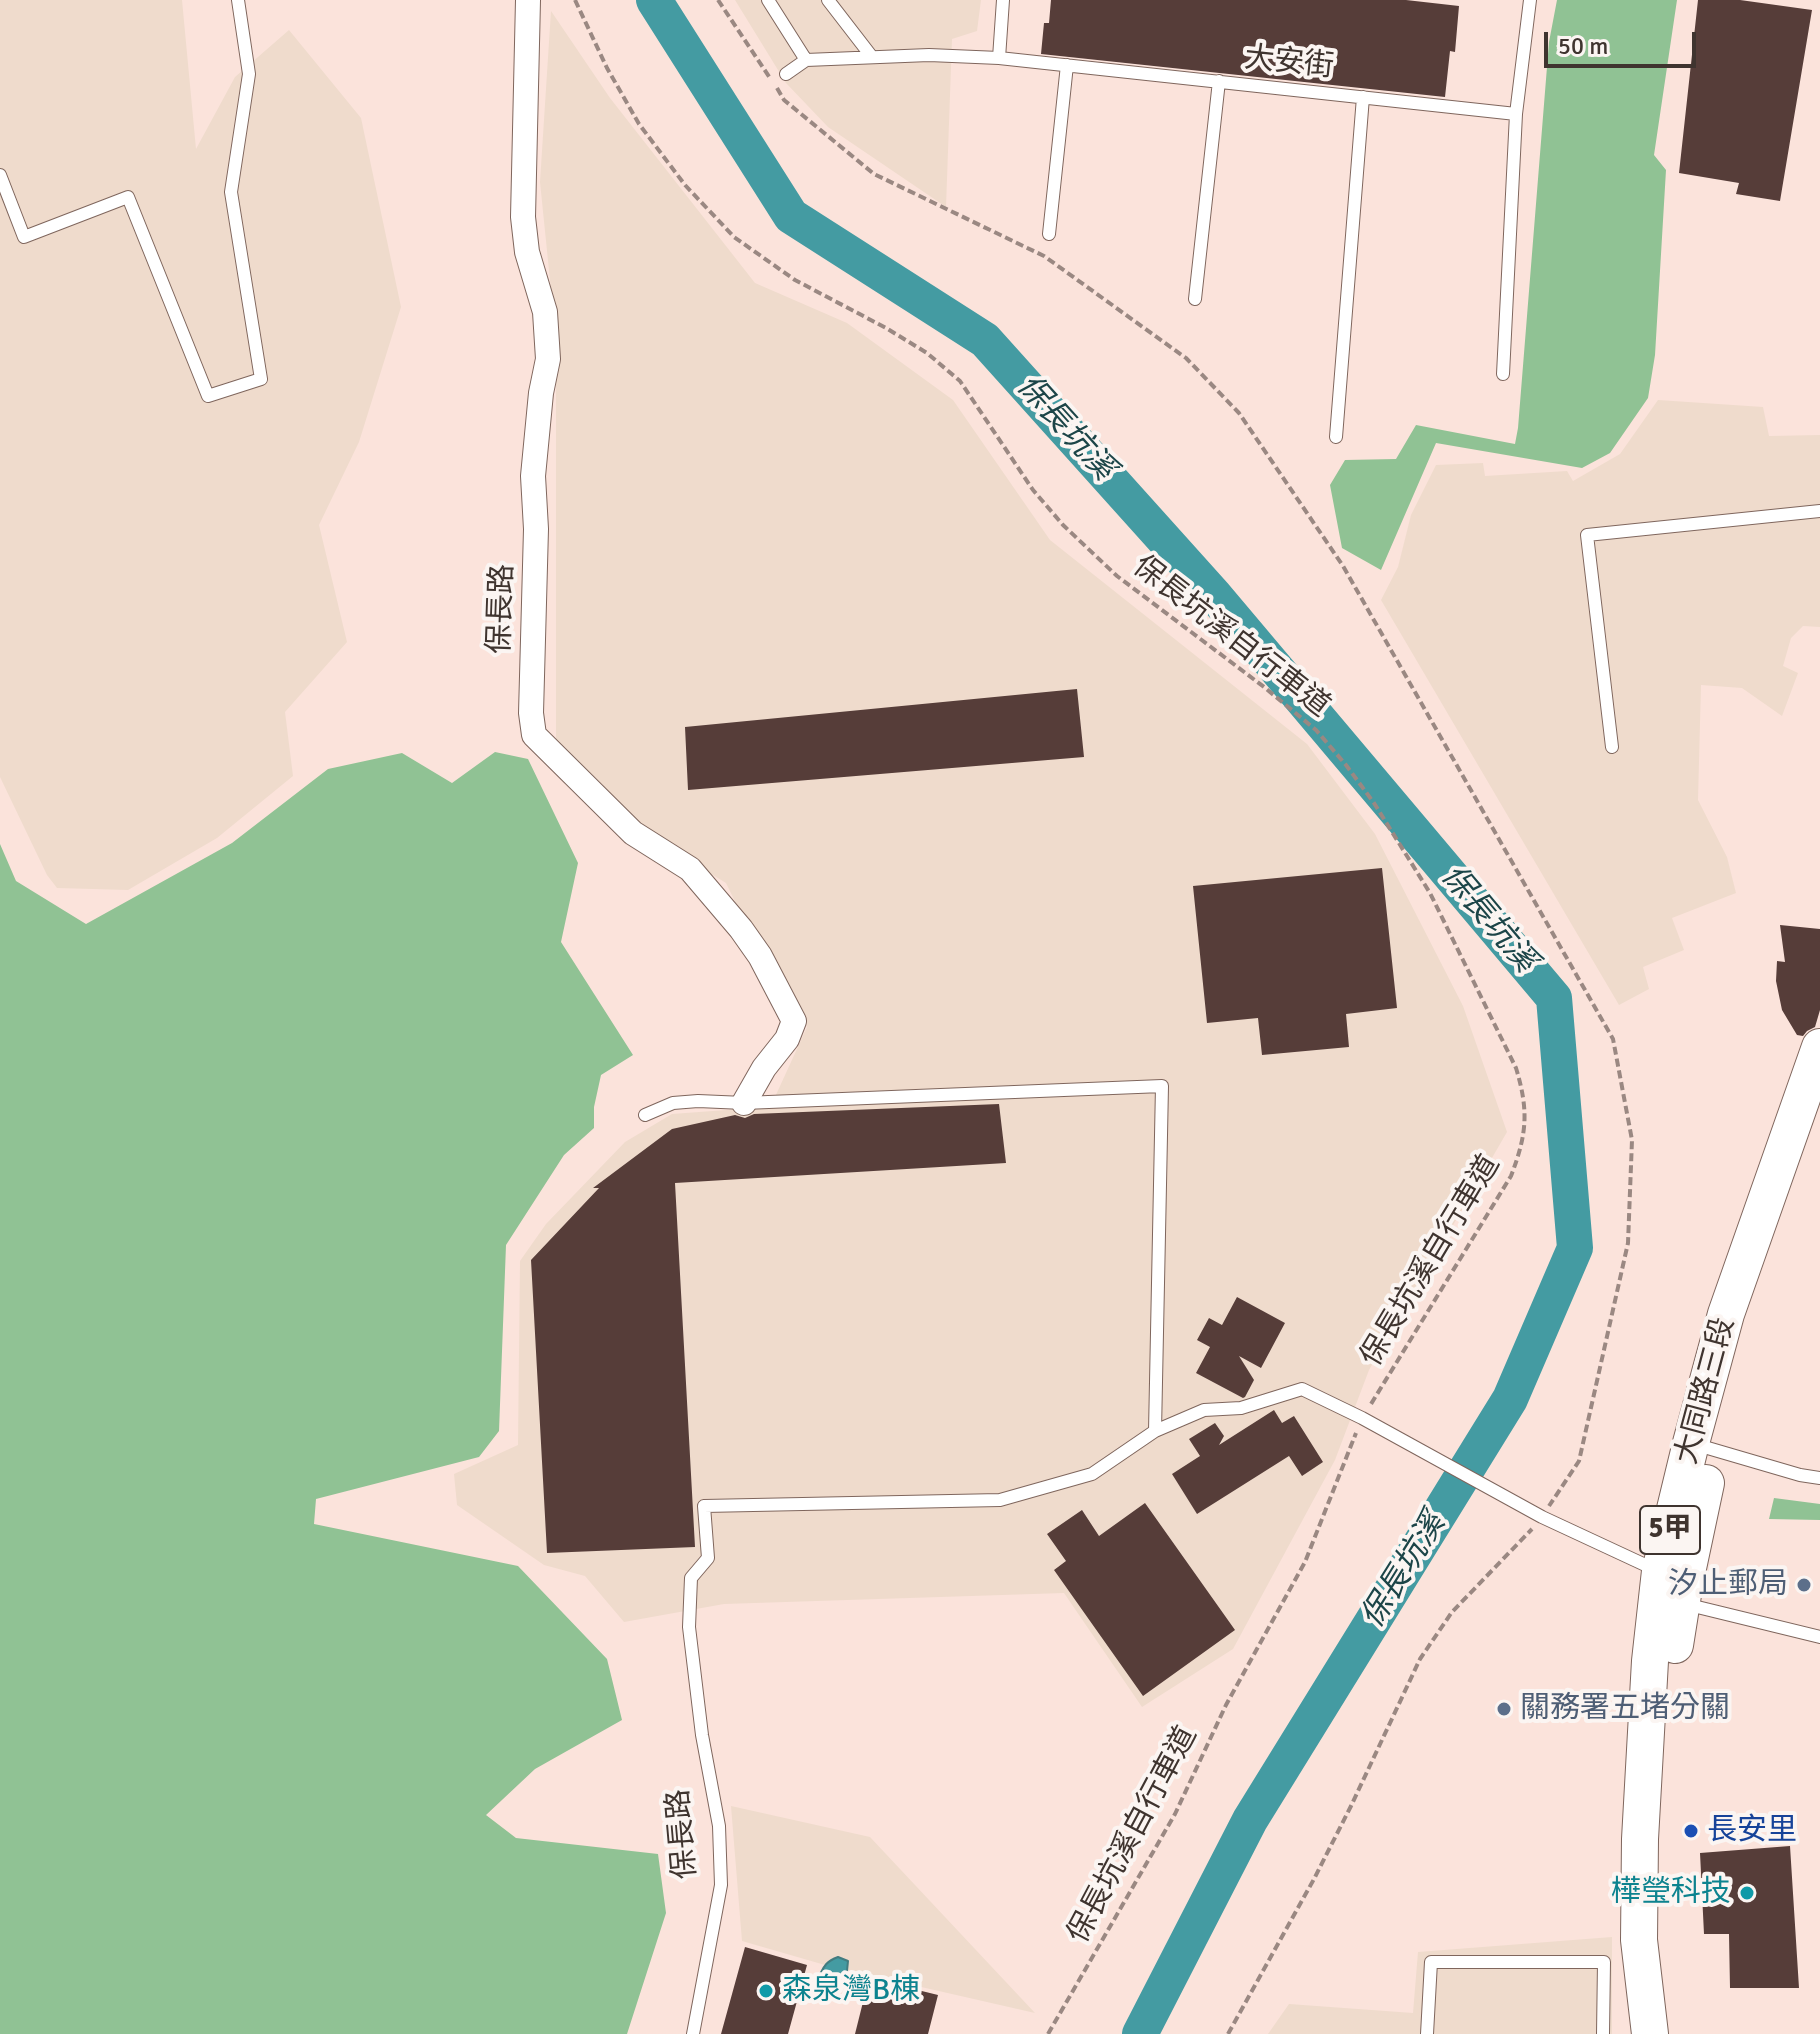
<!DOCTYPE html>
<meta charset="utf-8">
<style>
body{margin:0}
#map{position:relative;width:1820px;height:2034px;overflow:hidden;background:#fbe3db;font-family:Signika,sans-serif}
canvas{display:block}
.scale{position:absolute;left:1544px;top:32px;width:152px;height:36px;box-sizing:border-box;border:4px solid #3f342f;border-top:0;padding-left:10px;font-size:24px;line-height:28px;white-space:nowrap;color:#3f342f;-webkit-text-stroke:6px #fbf5f2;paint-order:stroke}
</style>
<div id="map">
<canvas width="1820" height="2034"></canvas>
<div class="scale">50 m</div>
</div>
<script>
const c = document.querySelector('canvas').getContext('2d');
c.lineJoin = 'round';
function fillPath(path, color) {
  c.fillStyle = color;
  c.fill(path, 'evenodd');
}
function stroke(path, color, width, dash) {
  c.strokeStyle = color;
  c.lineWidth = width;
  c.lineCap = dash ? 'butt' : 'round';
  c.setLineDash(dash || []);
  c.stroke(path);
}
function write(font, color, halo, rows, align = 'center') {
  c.font = font + ' Signika,"Noto Sans TC",sans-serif';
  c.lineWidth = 8;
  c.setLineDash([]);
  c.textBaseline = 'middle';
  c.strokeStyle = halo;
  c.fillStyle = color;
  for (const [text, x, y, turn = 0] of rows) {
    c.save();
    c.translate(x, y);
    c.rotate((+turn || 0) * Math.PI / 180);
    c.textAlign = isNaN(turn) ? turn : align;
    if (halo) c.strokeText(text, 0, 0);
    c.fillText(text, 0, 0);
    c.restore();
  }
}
fillPath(new Path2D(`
 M0,0H182L196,149L235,77L289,30L361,118L401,307L359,442L319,525L347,642L285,712L293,776L217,838L128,890L57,888L47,875L0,777Z
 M735,0H981L977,31L952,39L946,207L828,127L786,83Z
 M551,11L610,98L755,283L847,323L953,400L1050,540L1307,744L1375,834L1463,1006L1507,1132L1369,1370L1335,1460L1233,1649L1142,1707L1064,1593L724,1604L624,1622L585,1576L544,1565L457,1505L454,1474L518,1445L520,1261L546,1224L625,1142L672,1114L740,1109L775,1097L807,1027L790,990L746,924L726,883L643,832L556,751V339L540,182Z
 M1658,400L1763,407L1769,436L1820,435V627L1803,626L1791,638L1783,666L1798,673L1782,716L1742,688L1701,685L1698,800L1727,857L1736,893L1672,918L1684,950L1643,967L1649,989L1619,1005L1381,600L1398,567L1411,515L1436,465L1483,463L1485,476L1567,471L1573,481L1620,454Z
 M731,1806L870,1837L1035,2013L825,1965L742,1941Z
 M1612,1937V2034H1268L1289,2004L1413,2013L1418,1952Z`), '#efdbcc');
fillPath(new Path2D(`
 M1557,0H1677L1654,155L1666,170L1655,355L1648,398L1610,453L1582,468L1436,443L1381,570L1342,548L1330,485L1345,460L1396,459L1416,425L1515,444L1518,428L1549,42Z
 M495,752L528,759L578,863L561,942L633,1055L601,1075L594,1107V1128L564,1155L506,1245L499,1431L479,1457L316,1499L314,1524L518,1566L607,1659L622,1720L535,1769L486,1815L516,1838L658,1854L666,1913L627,2034H0V844L16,881L86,924L232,843L328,769L402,753L452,783Z
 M1774,1498L1820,1504V1520L1769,1519Z`), '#90c294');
const water = new Path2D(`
 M838,1957L848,1961L847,1971L835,1980L830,1991L817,1992L812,1986C824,1974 819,1964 838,1957Z`);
fillPath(water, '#449ba2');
stroke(water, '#427c80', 2);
stroke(new Path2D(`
 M654,0L791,216L985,340L1215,596L1554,998L1575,1248L1510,1399L1250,1820L1140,2034`), '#449ba2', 36);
fillPath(new Path2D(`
 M1051,0H1406L1459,6L1455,52L1450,51L1445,97L1041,54L1044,23H1049Z
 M1698,0H1740L1812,10L1780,201L1736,194L1739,183L1679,173Z
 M1077,689L1084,757L688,790L685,727Z
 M1382,868L1397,1008L1346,1014L1349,1047L1262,1055L1258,1018L1207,1023L1193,886Z
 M1780,925L1820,929V1010L1815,1027L1807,1031L1803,1036L1797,1035L1782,1010L1776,981L1777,961L1785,962Z
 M999,1104L1006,1163L675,1183L695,1547L547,1553L531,1260L599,1188H593L672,1129L735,1115L745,1118L754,1114Z
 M1237,1297L1285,1323L1261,1368L1239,1356L1254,1380L1245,1397L1243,1398L1196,1373L1210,1347L1197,1340L1209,1318L1222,1325Z
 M1274,1410L1282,1423L1294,1416L1323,1462L1302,1476L1289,1456L1197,1514L1172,1474L1200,1456L1189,1439L1215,1423L1224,1436L1219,1445Z
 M1145,1503L1235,1630L1143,1696L1054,1570L1066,1561L1047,1534L1082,1510L1099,1536Z
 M1790,1846L1799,1988H1730L1729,1934H1704L1700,1853Z
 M745,1947L807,1965L788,2034H721Z
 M869,1978L938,1995L928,2034H855Z`), '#563d39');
const service = new Path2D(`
 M768,0L806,60
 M828,0L872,57
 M999,58L1003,0
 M786,74L806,60L929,55L999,58L1516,114
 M0,175L24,237L128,197L208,396L261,379L231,192L249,74L238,0
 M1049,234L1067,65
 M1195,299L1219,81
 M1503,374L1516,114L1530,0
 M1336,437L1363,97
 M1612,747L1587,535L1820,511
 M645,1115L673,1103L698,1101L744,1103L1162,1086L1155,1431
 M1694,1444L1800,1475L1820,1478
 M1685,1604L1820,1637
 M693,2034L721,1885L719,1826L702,1735L689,1627L691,1578L708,1558L704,1506L1000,1500L1092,1474L1155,1431L1204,1410L1241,1408L1302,1389L1362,1418L1542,1517L1656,1570
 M1427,2034L1431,1962H1604L1603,2034`);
const minor = new Path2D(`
 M528,0L523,217L527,252L545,312L548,359L541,393L533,476L536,529L531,713L534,735L633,833L690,869L741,929L760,956L794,1021L787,1039L764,1068L744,1103`);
const primary = new Path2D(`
 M1675,1645L1685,1582L1706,1483
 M1650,2034L1639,1940L1640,1839L1650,1661L1660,1571L1691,1443L1726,1314L1820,1047`);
stroke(service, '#7f665d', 14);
stroke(minor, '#7f665d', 26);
stroke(primary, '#7f665d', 38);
stroke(new Path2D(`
 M575,0L607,68L639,124L685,185L734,237L795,280L886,328L927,353L960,381L1033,490L1063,525L1117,576L1264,687L1316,730L1346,765L1374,803L1430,893L1516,1068C1529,1111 1527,1134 1511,1176L1371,1404
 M718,0L770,78
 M777,88L784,100L874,174L1044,256L1186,358L1239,413L1343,566L1613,1039L1632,1140L1628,1243L1579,1461L1549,1506
 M1048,2034L1175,1814L1226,1705L1305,1562L1356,1433
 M1228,2034L1314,1879L1351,1806L1420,1659L1452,1612L1532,1529`), '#9a8882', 4, [8, 4]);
stroke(service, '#fff', 12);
stroke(minor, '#fff', 24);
stroke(primary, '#fff', 36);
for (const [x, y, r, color] of [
 [1804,1585,8,"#5c6f8a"],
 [1504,1709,8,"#5c6f8a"],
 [1691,1831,8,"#1a4fb4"],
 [1747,1893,8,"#0f9aa8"],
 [766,1991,8,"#0f9aa8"]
]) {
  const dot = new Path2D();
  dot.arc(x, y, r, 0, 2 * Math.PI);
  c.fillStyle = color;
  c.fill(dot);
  stroke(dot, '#fbf5f2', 3);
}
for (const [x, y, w] of [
 [1670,1530,60]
]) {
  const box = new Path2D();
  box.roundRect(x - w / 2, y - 24, w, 48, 6);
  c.fillStyle = '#fbf5f2';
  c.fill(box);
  stroke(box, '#3f342f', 2);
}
write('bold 28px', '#3f342f', null, [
 ["5甲",1670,1530]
]);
write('30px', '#3f342f', '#fbf5f2', [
 ["大安街",1289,63,6],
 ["保長路",502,609,-88],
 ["保長坑溪自行車道",1231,637,38],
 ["保長坑溪自行車道",1431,1261,-59],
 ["大同路三段",1706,1391,-75],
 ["保長路",683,1834,-95],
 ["保長坑溪自行車道",1133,1835,-62]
]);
write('30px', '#4e5e75', '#fbf5f2', [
 ["汐止郵局",1788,1585],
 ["關務署五堵分關",1520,1709,"left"]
], 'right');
write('30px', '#164399', '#fbf5f2', [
 ["長安里",1707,1831]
], 'left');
write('30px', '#0d838f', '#fbf5f2', [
 ["樺瑩科技",1731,1893],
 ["森泉灣B棟",782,1991,"left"]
], 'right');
write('italic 32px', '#1c4548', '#fbf5f2', [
 ["保長坑溪",1065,428,48],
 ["保長坑溪",1488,919,50],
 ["保長坑溪",1404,1571,-58]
]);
</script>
